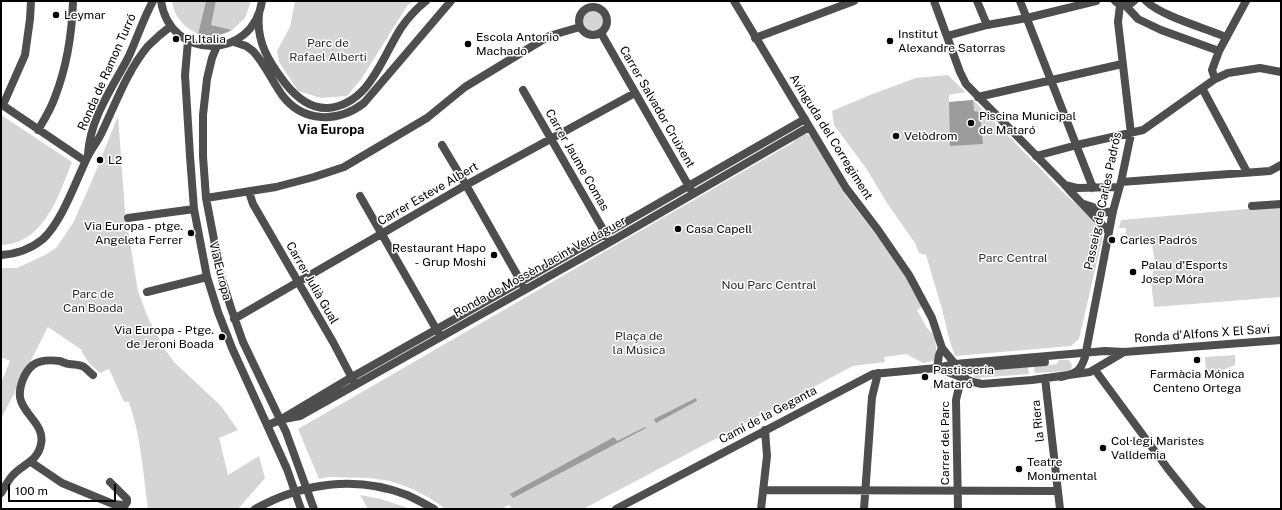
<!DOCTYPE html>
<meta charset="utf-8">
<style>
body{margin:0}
#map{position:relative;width:1282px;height:510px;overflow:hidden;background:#fff;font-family:"Public Sans",sans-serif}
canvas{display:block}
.frame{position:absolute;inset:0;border:2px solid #000;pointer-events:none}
.scale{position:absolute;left:8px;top:484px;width:108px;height:18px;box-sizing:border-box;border:2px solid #000;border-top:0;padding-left:5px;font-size:12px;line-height:14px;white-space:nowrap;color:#000;-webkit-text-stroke:3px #fff;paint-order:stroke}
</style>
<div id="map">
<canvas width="1282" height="510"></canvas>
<div class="frame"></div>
<div class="scale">100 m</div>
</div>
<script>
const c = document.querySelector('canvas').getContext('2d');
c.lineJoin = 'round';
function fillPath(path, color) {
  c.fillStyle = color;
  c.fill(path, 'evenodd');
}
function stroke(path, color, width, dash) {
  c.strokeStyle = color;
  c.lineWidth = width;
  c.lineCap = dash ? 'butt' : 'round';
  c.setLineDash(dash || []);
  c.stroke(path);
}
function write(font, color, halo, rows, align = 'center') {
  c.font = font + ' "Public Sans",sans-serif';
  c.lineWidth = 3;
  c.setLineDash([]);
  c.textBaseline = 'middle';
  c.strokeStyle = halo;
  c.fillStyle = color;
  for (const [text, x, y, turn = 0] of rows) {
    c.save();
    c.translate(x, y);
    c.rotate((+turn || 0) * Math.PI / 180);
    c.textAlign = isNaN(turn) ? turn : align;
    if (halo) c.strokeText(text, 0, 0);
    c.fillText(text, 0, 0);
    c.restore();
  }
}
fillPath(new Path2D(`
 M172,1H206L198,34C184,27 174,17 172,1Z
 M216,1H251L245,18L232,30L210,25Z
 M295,1H414L407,6L362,78L347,96L321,98L298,91L279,62L277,51L290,27Z
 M583 20a11 11 0 1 1 22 0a11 11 0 1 1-22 0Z
 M948,75L965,92L949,95V102L973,100L1065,194L1100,225L1103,230L1102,240L1079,339L1071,346L955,356L950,342L942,309L926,255L919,253L915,243L887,203L866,168L834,125L832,111L870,95L916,78Z
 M1,115L72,162C59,195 44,244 1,245Z
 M118,116L125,212L138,291L148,318L164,348L174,362L221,406L238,430L219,438L228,475L259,456L265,478L238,509H148C143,473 141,436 129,402H124L109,369L100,373L89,363L82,352V350L48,327L1,419V383L10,361L1,357V268H17L45,255L56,248L73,223L91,183Z
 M803,134H807L811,137L846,196L885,246L906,277L922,307L917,310L927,328L935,336L937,360L923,363L906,354L884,357L885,362L853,366L583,509H512L509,505L501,509H446L428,497L410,488L390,481L369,478L328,477L319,479L298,429L794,142L795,138Z
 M1281,206V297L1154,307L1151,281L1155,263L1152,244L1125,237L1126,228H1119L1121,220Z
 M1235,355V365L1206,377L1205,357Z
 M1059,360H1069L1072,365L1071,369L1068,371L1035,373L1034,367L1057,364Z
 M1028,367L1029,374L976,378L974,377L973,375L975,371Z
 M360,495L381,499L411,509H368Z`), '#d5d5d5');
fillPath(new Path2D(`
 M206,1H216L211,25L232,30C221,36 211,37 198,34Z
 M973,100L974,111L980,112L983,144L950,146L949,102Z
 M696,398L697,401L656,423L654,419Z
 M645,427L646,428L513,498L510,494L614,437L617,441Z`), '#9c9c9c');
stroke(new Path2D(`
 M161,1C170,61 253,61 262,1
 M734,1L846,188L878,230L909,275L932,318L942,348L955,364
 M934,1L960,72L966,84L1065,185L1072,193L1109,232
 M977,1L987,25
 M1020,1L1093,188
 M1115,1C1121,7 1128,7 1134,1
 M1146,1C1161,16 1205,28 1226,37
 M1126,6L1138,19L1161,30L1219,51
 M579 21a14 14 0 1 1 28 0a14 14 0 1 1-28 0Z
 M259,14C256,42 269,62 285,83C296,97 310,109 328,108C370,104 382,57 401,28C408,18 416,9 426,1
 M601,33L691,190
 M947,36L987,25L1027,18L1096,1
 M755,38L854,1
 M188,41L185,75L190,156L194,209L207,277L218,312L232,348L287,469L301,509
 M234,42L246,46L253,51C265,64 272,81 282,95C303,123 338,123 364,103L451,1
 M217,46L212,58L207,79L203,115V156L206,198L221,276L231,308L243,342L286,432L314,509
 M1215,79L1212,70L1219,51L1246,1
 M1202,88L1247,172
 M523,90L608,238
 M978,97L1122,64
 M1,104L85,161
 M3,105L25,55L30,19L31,1
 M38,130C44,120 51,109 55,97C67,66 72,34 73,1
 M442,145L466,185L524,287
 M88,154C90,119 112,88 128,58C137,39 143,19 153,1
 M1036,156L1077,145L1143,130L1215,79L1228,73L1260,68L1281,72
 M1121,182L1270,171L1281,165
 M1065,185L1077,188L1119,187
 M249,192L253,204L333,342L354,382
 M360,196L439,334
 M206,198L276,187L314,177L344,167L427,118L465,87L549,36L580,27
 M1084,204L1093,207L1102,213L1113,211
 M1252,206L1281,204
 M128,218L194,209
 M1,255C16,254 31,249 43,239C63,220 76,180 88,156C92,148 98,141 102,132C116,103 127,71 148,46C155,39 163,32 171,26
 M147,292L207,277
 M234,319L466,185L635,93
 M983,367L1045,362
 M937,368L939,355L942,348
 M938,368L973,382L982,384L1032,380L1090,372L1124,352
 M1095,370L1168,469L1197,505L1202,509
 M1061,377C1075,373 1080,373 1085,357L1113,211L1121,182L1131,134L1118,22L1120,5
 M1045,378L1060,509
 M284,419L300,416L610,242L809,127
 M268,425L280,420L352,377L605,234L805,119
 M31,462L62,483L113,504L125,505L127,502V499L110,482
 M763,490L1058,491
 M1,493C5,487 8,480 13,475C23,464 38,461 41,444C45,426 26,416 21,401C17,390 24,372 33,365C41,359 52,360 60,361C63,362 66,364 69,364C74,365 79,364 84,367C87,369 90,373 93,375
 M255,509C302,483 356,475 407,495C416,499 425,504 434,509
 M616,509L873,374L937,368L955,364L1105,351L1124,352L1281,340
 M761,509L767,456L765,430
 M864,509L872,397L878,373
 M958,509L956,400C958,391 961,375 969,370C974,368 980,367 985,366`), '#4e4e4e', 8);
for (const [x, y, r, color] of [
 [56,15,4,"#000"],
 [176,39,4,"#000"],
 [890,41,4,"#000"],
 [468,44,4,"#000"],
 [971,123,4,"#000"],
 [896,136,4,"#000"],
 [100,160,4,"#000"],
 [678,229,4,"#000"],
 [191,233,4,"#000"],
 [1112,240,4,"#000"],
 [494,255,4,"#000"],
 [1133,272,4,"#000"],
 [222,337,4,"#000"],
 [1197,360,4,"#000"],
 [925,377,4,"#000"],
 [1103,448,4,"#000"],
 [1019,469,4,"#000"]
]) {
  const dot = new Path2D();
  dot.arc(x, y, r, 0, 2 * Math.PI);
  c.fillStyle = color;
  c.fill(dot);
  stroke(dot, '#fff', 1.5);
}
write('12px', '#000', '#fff', [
 ["Leymar",64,15],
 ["Institut",898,34],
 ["Alexandre Satorras",898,48],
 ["Escola Antonio",476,37],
 ["Machado",476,51],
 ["Pl.Italia",184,39],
 ["Piscina Municipal",979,116],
 ["de Mataró",979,130],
 ["Velòdrom",904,136],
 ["L2",108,160],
 ["Via Europa - ptge.",183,226,"right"],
 ["Angeleta Ferrer",183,240,"right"],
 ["Casa Capell",686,229],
 ["Carles Padrós",1120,240],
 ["Restaurant Hapo",486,248,"right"],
 ["- Grup Moshi",486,262,"right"],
 ["Palau d'Esports",1141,265],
 ["Josep Móra",1141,279],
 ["Via Europa - Ptge.",214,330,"right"],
 ["de Jeroni Boada",214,344,"right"],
 ["Pastisseria",933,370],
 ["Mataró",933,384],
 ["Farmàcia Mónica",1197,374,"center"],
 ["Centeno Ortega",1197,388,"center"],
 ["Col·legi Maristes",1111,441],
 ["Valldemia",1111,455],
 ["Teatre",1027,462],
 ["Monumental",1027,476]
], 'left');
write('12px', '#2c2c2c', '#fff', [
 ["Parc de",328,43],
 ["Rafael Alberti",328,57],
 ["Parc Central",1013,258],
 ["Nou Parc Central",769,285],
 ["Parc de",93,294],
 ["Can Boada",93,308],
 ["Plaça de",639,336],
 ["la Música",639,350]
]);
write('12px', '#000', '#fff', [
 ["Ronda de Ramon Turró",107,72,-66],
 ["Carrer Salvador Cruixent",657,107,60],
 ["Avinguda del Corregiment",831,137,58],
 ["Carrer Jaume Comas",577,160,60],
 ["Carrer Esteve Albert",428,194,-30],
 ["Passeig de Carles Padrós",1103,201,-78],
 ["Ronda de Mossèn Jacint Verdaguer",540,267,-29],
 ["Via Europa",220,271,76],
 ["Carrer Julià Gual",312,283,60],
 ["Ronda d'Alfons X El Savi",1202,334,-4],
 ["Camí de la Geganta",768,415,-28],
 ["la Riera",1038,421,-96],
 ["Carrer del Parc",945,443,-90]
]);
write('bold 13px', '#000', '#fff', [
 ["Via Europa",331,130]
]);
</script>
